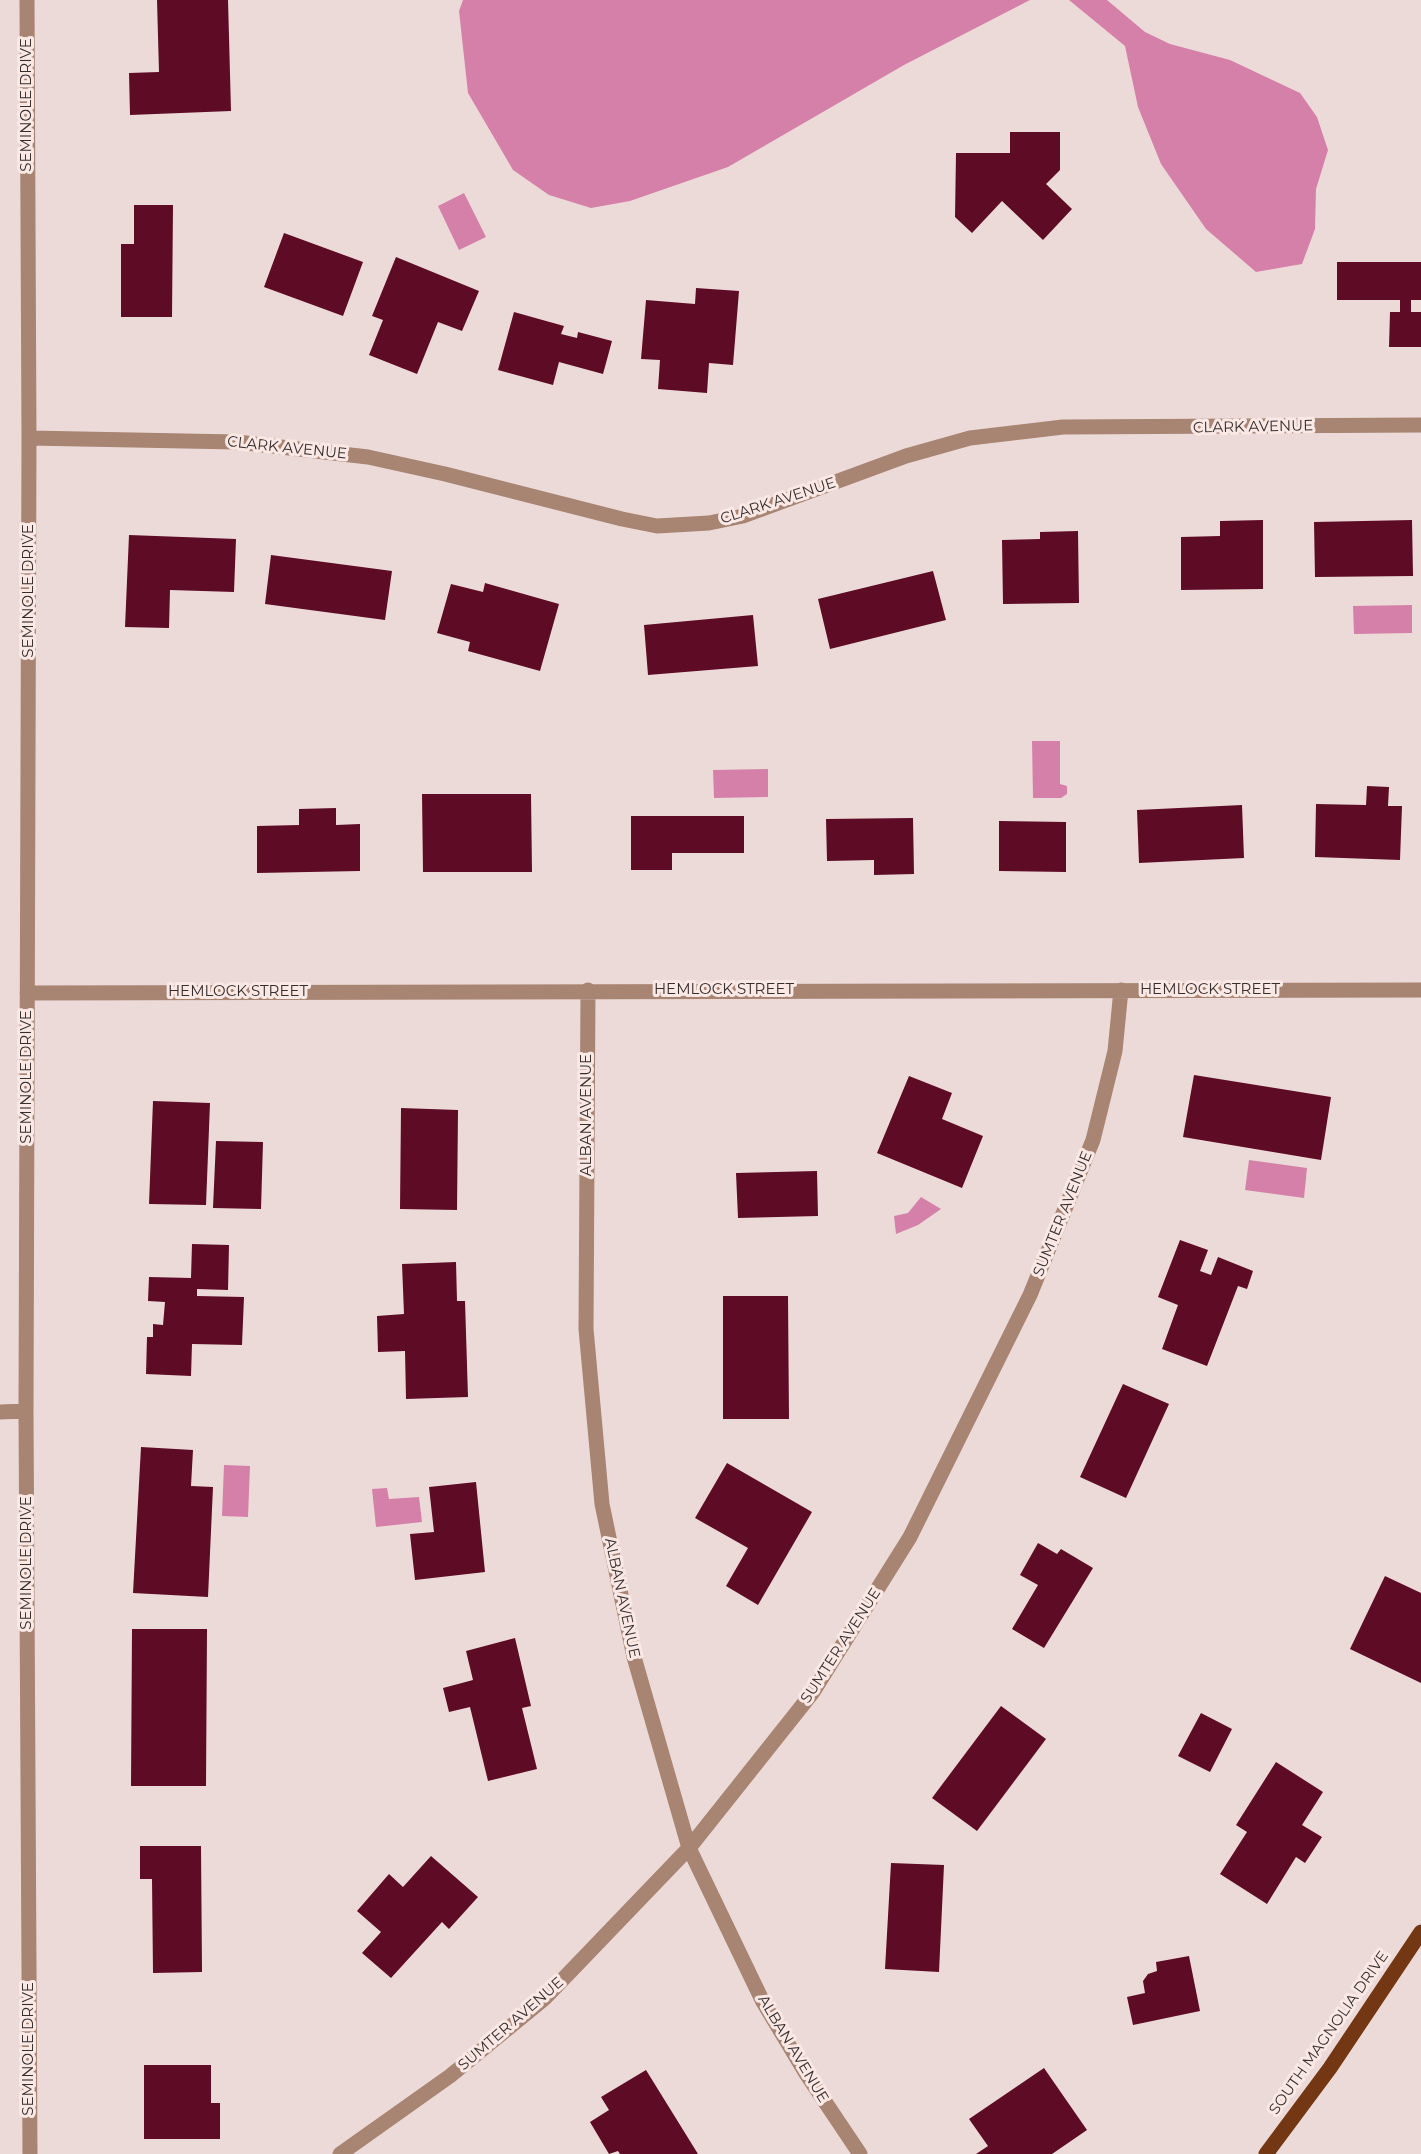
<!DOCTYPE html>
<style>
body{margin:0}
canvas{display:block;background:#ecdad8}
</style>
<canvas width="1421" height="2154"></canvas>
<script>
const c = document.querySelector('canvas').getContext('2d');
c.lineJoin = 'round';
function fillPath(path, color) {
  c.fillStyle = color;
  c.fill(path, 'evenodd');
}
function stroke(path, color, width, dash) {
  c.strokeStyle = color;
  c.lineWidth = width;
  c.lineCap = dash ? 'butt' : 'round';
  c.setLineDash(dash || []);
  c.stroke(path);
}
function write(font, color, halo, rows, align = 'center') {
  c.font = font + ' Montserrat,sans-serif';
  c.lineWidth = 6;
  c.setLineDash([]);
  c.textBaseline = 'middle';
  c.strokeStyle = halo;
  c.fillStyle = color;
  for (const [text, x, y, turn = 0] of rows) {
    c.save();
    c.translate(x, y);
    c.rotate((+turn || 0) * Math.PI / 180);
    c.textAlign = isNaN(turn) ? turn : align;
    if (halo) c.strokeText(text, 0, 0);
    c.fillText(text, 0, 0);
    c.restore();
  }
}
fillPath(new Path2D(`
 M463,0H1030L904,65L728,167L630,201L591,208L549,195L513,170L468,93L459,11Z
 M1069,0H1107L1145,32L1170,44L1230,60L1300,93L1317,117L1328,150L1316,189L1315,229L1302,264L1256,272L1206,229L1161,164L1138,107L1125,46Z
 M464,193L486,237L459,250L438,206Z
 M1412,605V633L1354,634L1353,606Z
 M1032,741H1060V784L1067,786V794L1061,798H1033Z
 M768,769V797L714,798L713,770Z
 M1249,1160L1307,1168L1304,1198L1245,1190Z
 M921,1197L941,1209L918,1225L896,1234L894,1216L908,1213Z
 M224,1465L250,1466L248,1517L222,1516Z
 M387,1488L389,1499L419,1497L422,1522L376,1527L372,1489Z`), '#d580a8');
fillPath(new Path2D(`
 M157,0H228L231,111L130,115L129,73L159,72Z
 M1010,132H1060V170L1046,184L1072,209L1043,240L1002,201L972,233L955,217L956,153H1010Z
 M134,205H173L172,317H121V244H134Z
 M284,233L363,262L343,316L264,287Z
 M396,257L479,291L462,331L438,322L417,374L369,355L383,320L372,316Z
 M1337,262H1421V300H1411V312H1421V347H1389L1390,312H1400V300H1337Z
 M696,288L739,291L733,365L709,363L707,393L658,389L660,360L641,359L646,300L695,304Z
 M514,312L564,326L561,334L577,338L578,332L612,341L603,374L559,362L553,385L498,370Z
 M1263,520V589L1181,590V537L1220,536V521Z
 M1412,520L1413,576L1315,577L1314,522Z
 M1078,531L1079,603L1003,604L1002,540L1040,539V532Z
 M129,535L236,539L234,592L170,590L169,628L125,627Z
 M271,555L392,571L385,620L265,604Z
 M933,571L946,620L830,649L818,599Z
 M485,583L559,604L540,671L468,651L470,642L437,633L451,584L483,592Z
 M753,615L758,666L648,675L644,625Z
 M1367,786L1389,787L1388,806H1402L1400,860L1315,857L1316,804L1366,805Z
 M422,794H531L532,872H423Z
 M1242,805L1244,858L1139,863L1137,810Z
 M336,808V825L360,824V871L257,873V826L299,825V809Z
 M631,816H744V853H672V870H631Z
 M913,818L914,874L874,875V860L827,861L826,819Z
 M999,821L1066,822V872L999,871Z
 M1194,1075L1331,1097L1321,1160L1183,1137Z
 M909,1076L952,1093L942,1119L983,1136L962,1188L877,1153Z
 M153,1101L210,1103L206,1205L149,1204Z
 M401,1108L458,1110L457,1210L400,1209Z
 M216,1141L263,1142L261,1209L213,1208Z
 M817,1171L818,1216L738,1218L736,1173Z
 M1180,1240L1208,1250L1200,1271L1211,1275L1218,1257L1253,1271L1247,1289L1238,1286L1207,1366L1162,1349L1178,1305L1158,1297Z
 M192,1244L229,1245L228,1290L197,1289V1296L244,1297L242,1345L192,1344L191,1376L146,1374L147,1337H153V1324L163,1325L165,1302L148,1301L149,1277L191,1278Z
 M456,1262L457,1301H465L468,1397L406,1399L405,1351L378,1352L377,1316L404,1314L402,1264Z
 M723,1296H788L789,1419H723Z
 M1123,1384L1169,1404L1126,1498L1080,1477Z
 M141,1447L193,1450L191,1486L213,1487L208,1597L133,1593Z
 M727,1463L812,1512L758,1605L726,1586L748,1548L695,1518Z
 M476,1482L485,1572L415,1580L410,1534L434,1532L429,1487Z
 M1038,1543L1057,1554L1061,1549L1093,1568L1044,1648L1012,1629L1038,1585L1020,1575Z
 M1385,1576L1421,1593V1683L1350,1649Z
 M132,1629H207L206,1786H131Z
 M515,1638L531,1706L522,1708L537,1769L488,1781L470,1707L449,1712L443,1688L473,1680L466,1651Z
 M1001,1706L1046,1739L977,1831L932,1798Z
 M1201,1713L1232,1729L1210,1772L1178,1756Z
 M1276,1762L1323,1792L1302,1825L1322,1837L1305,1863L1296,1857L1267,1904L1220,1874L1247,1832L1236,1825Z
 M140,1846H201L202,1972L153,1973L152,1879H140Z
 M431,1856L478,1897L449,1929L442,1922L391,1978L362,1953L381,1932L357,1911L389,1874L403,1887Z
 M891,1863L944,1865L939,1972L885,1969Z
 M1189,1956L1200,2011L1133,2025L1127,1997L1145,1993L1143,1981L1148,1974L1157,1971L1156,1962Z
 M144,2065H211V2103H220V2139H144Z
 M1044,2068L1087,2130L1052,2154H976L988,2146L969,2119Z
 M646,2070L698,2154H620L618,2151L609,2154L590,2122L609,2110L601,2097Z`), '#5e0b25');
stroke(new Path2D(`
 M27,0L29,438L26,1411L30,2154
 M29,438L237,442L368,457L445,474L622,519L657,526L709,523L743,516L906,456L970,438L1063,427L1421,425
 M588,990L586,1329L602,1504L634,1657L689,1848L763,2002L805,2072L860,2154
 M27,993L1421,990
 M0,1412L26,1411
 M340,2154L450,2076L544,1999L689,1848L813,1692L910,1537L1030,1295L1093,1140L1115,1051L1121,990`), '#a88472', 15);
stroke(new Path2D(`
 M1266,2154L1330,2068L1421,1932`), '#743713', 15);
write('15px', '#352e2d', '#fae8e5', [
 ["SEMINOLE DRIVE",27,105,-90],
 ["CLARK AVENUE",1253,427,-1],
 ["CLARK AVENUE",287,448,6],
 ["CLARK AVENUE",778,501,-18],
 ["SEMINOLE DRIVE",29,591,-90],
 ["HEMLOCK STREET",724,990],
 ["HEMLOCK STREET",1210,990],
 ["HEMLOCK STREET",238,992],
 ["SEMINOLE DRIVE",27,1077,-90],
 ["ALBAN AVENUE",587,1115,-90],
 ["SUMTER AVENUE",1063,1214,-68],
 ["SEMINOLE DRIVE",27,1563,-90],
 ["ALBAN AVENUE",622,1598,78],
 ["SUMTER AVENUE",841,1646,-57],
 ["SUMTER AVENUE",511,2024,-41],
 ["SOUTH MAGNOLIA DRIVE",1329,2033,-55],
 ["SEMINOLE DRIVE",29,2049,-90],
 ["ALBAN AVENUE",793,2049,59]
]);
</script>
